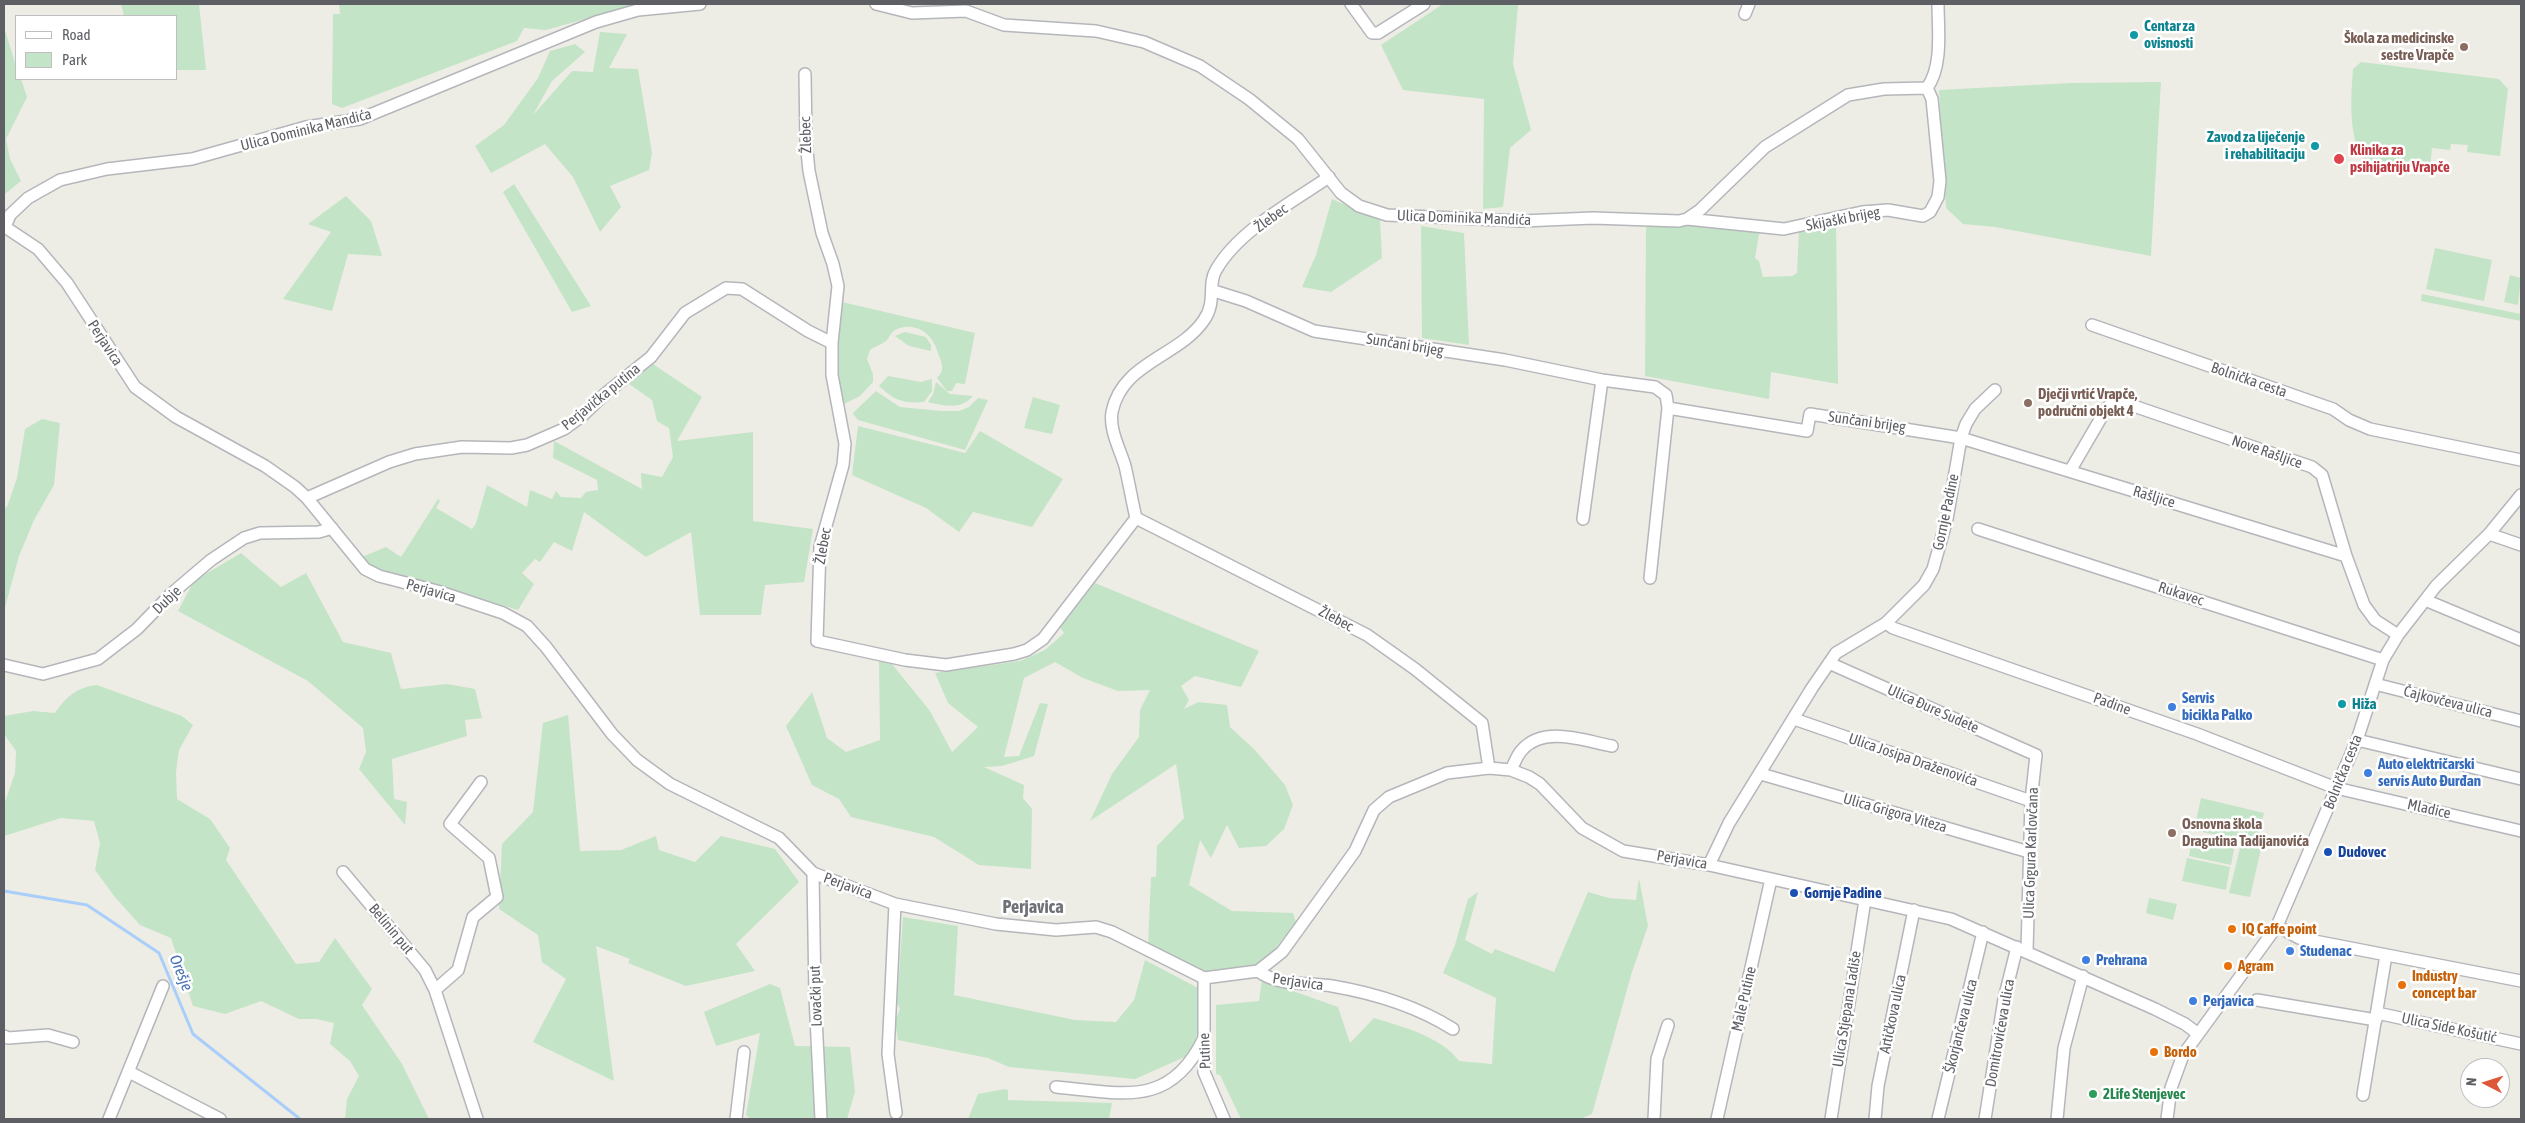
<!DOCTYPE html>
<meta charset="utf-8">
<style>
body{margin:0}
#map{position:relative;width:2525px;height:1123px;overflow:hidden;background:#eeede5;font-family:"Asap Condensed",sans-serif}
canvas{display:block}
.frame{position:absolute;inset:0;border:5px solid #5d5f64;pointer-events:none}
.legend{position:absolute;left:15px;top:15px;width:162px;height:65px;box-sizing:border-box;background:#fff;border:1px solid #bebfc1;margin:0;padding:6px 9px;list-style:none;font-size:15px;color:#5d5f64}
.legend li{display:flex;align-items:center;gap:10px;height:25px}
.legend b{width:25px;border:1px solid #bebfc1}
.north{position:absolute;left:2460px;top:1058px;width:50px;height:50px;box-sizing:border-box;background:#fff;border:1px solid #bebfc1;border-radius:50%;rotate:275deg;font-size:14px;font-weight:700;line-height:20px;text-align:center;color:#5d5f64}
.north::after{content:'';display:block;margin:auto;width:18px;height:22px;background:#df5739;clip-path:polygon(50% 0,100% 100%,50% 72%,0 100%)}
</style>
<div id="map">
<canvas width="2525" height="1123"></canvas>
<div class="frame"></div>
<ul class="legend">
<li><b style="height:6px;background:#fff"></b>Road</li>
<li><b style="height:14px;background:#c3e4c6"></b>Park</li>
</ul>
<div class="north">N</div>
</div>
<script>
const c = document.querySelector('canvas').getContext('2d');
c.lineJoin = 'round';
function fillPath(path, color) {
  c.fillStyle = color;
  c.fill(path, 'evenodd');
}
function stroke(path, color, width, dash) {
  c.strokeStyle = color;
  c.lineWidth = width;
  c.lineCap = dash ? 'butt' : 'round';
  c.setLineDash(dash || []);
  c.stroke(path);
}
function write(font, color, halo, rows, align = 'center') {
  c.font = font + ' "Asap Condensed",sans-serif';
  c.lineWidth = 5;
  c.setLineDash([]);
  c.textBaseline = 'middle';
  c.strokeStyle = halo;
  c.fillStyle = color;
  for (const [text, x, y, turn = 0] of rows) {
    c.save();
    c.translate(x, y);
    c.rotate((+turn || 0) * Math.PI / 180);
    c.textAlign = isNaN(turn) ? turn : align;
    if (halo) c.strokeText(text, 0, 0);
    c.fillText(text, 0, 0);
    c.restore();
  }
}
fillPath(new Path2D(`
 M121,4H199L206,70H176V16H124Z
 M339,4H642V12L628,7L546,30L524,28L517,41L342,108L332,104L333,14H340Z
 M1443,4H1518L1513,64L1531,130L1510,148L1503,207L1483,209L1484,99L1403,90L1381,45Z
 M4,27L16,66V79H21L27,97L6,139L10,159L21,181L5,194Z
 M600,32L627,34L609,68L638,69L652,153L649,170L610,186L621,207L600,232L573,177L545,144L491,173L475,146L504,125L538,78L550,51L575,44L585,52L552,81L533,115L572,71L593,72Z
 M2361,62L2499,79L2508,89L2500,156L2467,152L2468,145L2451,144L2450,150L2432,148L2430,168L2376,164L2363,159C2348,136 2351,95 2353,69Z
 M2161,82L2151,256L1995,227L1963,224L1946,208L1939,90L2072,83Z
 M514,184L591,306L572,312L503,192Z
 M346,196L371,221L382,256L348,254L332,311L283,299L331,232L308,224Z
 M1332,199L1380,220L1382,258L1331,292L1302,287L1316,255Z
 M1836,221L1838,384L1771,372L1769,399L1645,376L1646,227L1701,223L1760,228L1755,258L1759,261L1763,277L1792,276L1797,273L1799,232Z
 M1421,226L1464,233L1469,345L1422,338Z
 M2435,248L2492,260L2484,301L2426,289Z
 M2510,275L2521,278L2518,305L2504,302Z
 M2422,294L2521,314V321L2421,301Z
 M842,302L975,333L965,384L956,383L952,391H947L937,378C947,368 940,361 937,350C931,333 916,322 897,329C892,331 890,336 887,340C882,345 875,346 870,350L867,359L873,374V382L860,396L844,404L841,400L837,346Z
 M905,332L926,337L931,345V351L909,346L895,336Z
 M653,364L702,397L677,441L753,432V521L813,529L804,582L765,585L761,615H700L691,532L646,557L584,512L572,551L554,542L540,562L535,559L522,573L534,584L518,610L427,582L385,574L370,567L362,557L386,547L401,557L438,499L440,501L436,508L472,529L476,523L487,485L527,507L530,490L552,499L556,491L561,497L581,498L586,492L598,490L597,480L553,458L554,441L642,489L641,473L662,477L673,457L669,428L657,421L652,400L629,384Z
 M888,376L921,382L932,379V391L924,402C903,404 894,400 879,386Z
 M936,382L950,394L973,396C961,410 944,406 928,402L933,394Z
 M876,391L900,407L941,411H959L969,407L978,398L988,400L965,450L858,420L853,414L854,412Z
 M1033,397L1060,405L1052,434L1024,428Z
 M42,419L60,423L54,485L34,520L19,556L4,611V508L7,507L17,478L25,429Z
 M858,426L965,453L980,431L1063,479L1032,527L973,512L959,532L926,508L852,475Z
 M241,553L281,587L306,573L343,642L391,653L401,689L447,684L475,689L482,718L465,720L467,736L392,759L394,799L407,802L405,825L359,769L366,752L363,728L308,681L178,611L194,581Z
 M1095,583L1259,651L1241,687L1195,676L1181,686L1189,700L1184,709L1198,702L1227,705L1230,727L1255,750L1285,785L1293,805L1284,829L1266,846L1239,848L1227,825L1211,858L1200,840L1189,885L1232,911L1293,913L1296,922L1272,953L1256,968L1208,974L1148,946L1151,877H1156L1157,846L1184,818L1176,764L1090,821L1112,774L1139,737L1140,710L1150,690L1118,691L1083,678L1055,662L1024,678L1004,757L1019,756L1040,703L1048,704L1034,756L1002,766L984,767L1024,785L1023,798L1032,809L1031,869L979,865L934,837L851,817L839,799L812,785L786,726L812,692L827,738L846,752L880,740L879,661L892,664L930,711L952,752L978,727L948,703L935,673L1020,661L1045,650L1064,633L1060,627Z
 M97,685L182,716L193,725L179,750L176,772L177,799L210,819L230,848L226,860L296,964L319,962L335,938L372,989L362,1005L402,1064L429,1119H345L347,1099L359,1076L350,1061L330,1044L334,1023L316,1019H299L261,1001L225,1014L193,1006L171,938L140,925L114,896L95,870L100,843L94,821L61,818L4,836V805L15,773L16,751L4,734V716L33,711L55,713C66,697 77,687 97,685Z
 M568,715L580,851L621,850L656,836L659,850L695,862L721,836L775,849L799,882L736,944L755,971L686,986L628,963L630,959L596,946L614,1081L533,1042L566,979L542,962L538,935L499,909L502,844L533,812L543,723Z
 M2201,798L2264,813L2256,844L2194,830Z
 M2193,835L2235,844L2231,865L2189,856Z
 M2241,844L2261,849L2250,897L2229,893Z
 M2187,858L2230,867L2226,890L2182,881Z
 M1639,878L1648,926L1632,972L1592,1114L1580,1119H1241L1220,1075L1216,1074V1005L1259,1001L1262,980L1338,1007L1350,1043L1374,1018C1401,1026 1442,1037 1459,1061L1492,1064L1496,998L1443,973L1455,945L1468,899L1478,892L1465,940L1492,954L1495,949L1554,972L1588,892L1609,898L1636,900Z
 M2149,898L2177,904L2173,920L2146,913Z
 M903,917L958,926L954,995L1075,1020L1116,1022L1134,1000L1145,960L1198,988L1200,1028L1189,1055L1135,1079L1009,1067L988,1058L898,1040L895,1021L900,1009L897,1003Z
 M770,984L780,988L795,1046L850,1047L855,1092L847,1119H751L746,1115L760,1033L716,1046L704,1012Z
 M1005,1089L1008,1090V1100L1112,1103L1109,1119H968L978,1094Z`), '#c3e4c6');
stroke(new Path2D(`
 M4,891L87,905L159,953L193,1034L300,1119`), '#a9cefa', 3);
const minor = new Path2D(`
 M876,4L912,13L966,11L1004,25L1096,31L1144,42L1200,66L1249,99L1298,139L1341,193L1359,206L1387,215L1522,221L1593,218L1679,221L1687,219L1700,210L1765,147L1848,95L1884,89L1927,88C1943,66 1938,29 1938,4
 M1351,4L1372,33H1378L1424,4
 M1745,14L1749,4
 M805,74L806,141L809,171L822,233L833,264L838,286L832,343V375L845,444L843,465L820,547L817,641L905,660L946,665L1014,654L1027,650L1043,639L1136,518C1132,501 1129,483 1125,466C1120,449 1109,430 1112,412C1122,362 1179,357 1204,320C1217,301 1207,285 1216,270C1238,231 1292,202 1329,177
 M1687,219L1784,229L1862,212L1888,210L1923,216L1930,212L1938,197L1940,181L1932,99L1927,88
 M5,227L38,249L67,283L135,387L176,417L265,466L295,487L307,498L365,569L379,576L437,591L503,613L527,626L546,647L612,734L637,760L670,784L779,838L813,873L895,904L996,924L1056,930L1096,927L1112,932L1204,978L1258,971L1282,952L1355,851L1374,810L1389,797L1447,773L1489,768L1511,770L1529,777L1540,784L1582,828L1623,851L1709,865L1951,919L2155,1009L2185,1024L2197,1033
 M5,227L10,215L28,198L60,180L107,169L192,159L306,127L360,119L596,22L638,10L700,4
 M1214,291L1246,301L1314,331L1505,360L1602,380L1655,387L1666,395L1668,408L1807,431L1810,414L1961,438L2346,556
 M2092,325L2333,409L2349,420L2370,429L2521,460
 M2070,471L2105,411L2110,405L2122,402L2312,467L2322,475L2346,556L2364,605L2375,620L2398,635
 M307,498L389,462L415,454L462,447L511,448L527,445L564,429L582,416L605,394L651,357L685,313L726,288L742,289L808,331L832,343
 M1136,518L1367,635L1415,669L1482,723L1489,768
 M1583,519L1602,380
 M1978,529L2383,660
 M2489,534L2521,545
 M1650,578L1668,408
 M2425,600L2521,640
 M1886,623L1893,628L2197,734L2336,788L2521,831
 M1829,663L2036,755L2031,801L2027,951
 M4,665L43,674L98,659L137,629L171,594L211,560L244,538L260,533L319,532L332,528
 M2375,684L2521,721
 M1794,719L2031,801
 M2357,740L2521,779
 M1511,770C1514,764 1517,755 1522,750C1544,725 1584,741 1612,746
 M1761,774L2029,852
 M1709,865L1729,823L1812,688L1836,653L1886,623L1924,585L1933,569L1947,519L1961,438L1966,424L1975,409L1995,390
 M343,872L425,970L435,990L477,1119
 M813,873L815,997L821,1119
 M895,904L888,1054L896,1113
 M2277,926L2299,938L2521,981
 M1258,971C1280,987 1307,982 1332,986C1373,993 1418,1007 1453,1029
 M1204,978V1072L1224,1119
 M435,990L458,970L473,917L497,897L489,858L450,824L481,782
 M2257,1000L2376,1020
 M2377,1013L2521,1044
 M4,1036L8,1038L48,1035L73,1042
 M129,1072L220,1119
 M1056,1087C1122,1093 1170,1109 1204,1038
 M2363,1095L2386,955
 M109,1119L163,986
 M736,1119L744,1052
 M1654,1119L1657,1059L1668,1025
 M1717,1119L1771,879
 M1831,1119L1865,900
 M1875,1119L1878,1086L1914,910
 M1938,1119L1983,932
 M1985,1119L2004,999L2017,947
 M2057,1119L2064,1048L2083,976
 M2167,1119L2171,1088L2183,1055L2277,926L2357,740L2383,660L2398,635L2436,586L2489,534L2521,495`);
stroke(minor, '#b5b6bb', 14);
stroke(minor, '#fff', 11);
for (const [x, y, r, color] of [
 [2134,35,5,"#0f9aa8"],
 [2464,47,5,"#8d6e63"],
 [2315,146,5,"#0f9aa8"],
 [2339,159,6,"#e0444e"],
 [2028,403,5,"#8d6e63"],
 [2342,704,5,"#0f9aa8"],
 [2172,707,5,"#3f7fe0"],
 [2368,773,5,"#3f7fe0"],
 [2172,833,5,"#8d6e63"],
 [2328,852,5,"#1a4fb4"],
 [1794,893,5,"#1a4fb4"],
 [2232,929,5,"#e8710a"],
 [2290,951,5,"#3f7fe0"],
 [2086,960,5,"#3f7fe0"],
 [2228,966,5,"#e8710a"],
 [2402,985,5,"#e8710a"],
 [2193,1001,5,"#3f7fe0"],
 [2154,1052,5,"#e8710a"],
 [2093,1094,5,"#2e9e5b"]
]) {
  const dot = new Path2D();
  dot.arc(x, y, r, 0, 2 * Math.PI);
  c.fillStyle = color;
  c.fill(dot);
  stroke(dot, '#fff', 2);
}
write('bold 15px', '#0d838f', '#fff', [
 ["Centar za",2144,26],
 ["ovisnosti",2144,43],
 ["Zavod za liječenje",2305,137,"right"],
 ["i rehabilitaciju",2305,154,"right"],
 ["Hiža",2352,704]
], 'left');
write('bold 15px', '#785e54', '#fff', [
 ["Škola za medicinske",2454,38,"right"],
 ["sestre Vrapče",2454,55,"right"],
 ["Dječji vrtić Vrapče,",2038,394],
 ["područni objekt 4",2038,411],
 ["Osnovna škola",2182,824],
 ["Dragutina Tadijanovića",2182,841]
], 'left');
write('15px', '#5d5f64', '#fff', [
 ["Ulica Dominika Mandića",306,130,-14],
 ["Žlebec",806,135,-92],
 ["Žlebec",1271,218,-36],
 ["Ulica Dominika Mandića",1464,218,2],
 ["Skijaški brijeg",1843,219,-11],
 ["Perjavica",105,343,57],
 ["Sunčani brijeg",1405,345,9],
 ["Bolnička cesta",2249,380,19],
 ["Perjavička putina",601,397,-39],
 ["Sunčani brijeg",1867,422,8],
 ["Nove Rašljice",2267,452,19],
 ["Rašljice",2154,497,17],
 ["Gornje Padine",1946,512,-78],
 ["Žlebec",823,546,-80],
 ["Perjavica",431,591,16],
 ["Rukavec",2181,594,18],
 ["Dubje",167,600,-44],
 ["Žlebec",1336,619,28],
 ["Čajkovčeva ulica",2448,702,14],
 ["Padine",2112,704,20],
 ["Ulica Đure Sudete",1933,709,24],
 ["Ulica Josipa Draženovića",1913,760,19],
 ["Bolnička cesta",2343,772,-68],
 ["Mladice",2429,809,13],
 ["Ulica Grigora Viteza",1895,813,16],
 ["Ulica Grgura Karlovčana",2031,853,-88],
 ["Perjavica",1682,860,10],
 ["Perjavica",848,886,20],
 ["Belinin put",391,929,50],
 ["Perjavica",1298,982,8],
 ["Lovački put",816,996,-92],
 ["Male Putine",1744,999,-77],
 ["Ulica Stjepana Ladiše",1847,1009,-81],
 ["Artičkova ulica",1893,1014,-78],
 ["Škorjančeva ulica",1961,1026,-76],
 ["Ulica Side Košutić",2449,1028,12],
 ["Domitrovićeva ulica",2000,1033,-80],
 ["Putine",1205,1051,-92]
]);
write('bold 15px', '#be3a42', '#fff', [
 ["Klinika za",2350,150],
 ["psihijatriju Vrapče",2350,167]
], 'left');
write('bold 15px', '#366cbe', '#fff', [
 ["Servis",2182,698],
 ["bicikla Palko",2182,715],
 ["Auto električarski",2378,764],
 ["servis Auto Đurđan",2378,781],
 ["Studenac",2300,951],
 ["Prehrana",2096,960],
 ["Perjavica",2203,1001]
], 'left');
write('bold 15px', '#164399', '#fff', [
 ["Dudovec",2338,852],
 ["Gornje Padine",1804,893]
], 'left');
write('bold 15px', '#c56008', '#fff', [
 ["IQ Caffe point",2242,929],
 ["Agram",2238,966],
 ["Industry",2412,976],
 ["concept bar",2412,993],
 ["Bordo",2164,1052]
], 'left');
write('bold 15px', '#27864d', '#fff', [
 ["2Life Stenjevec",2103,1094]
], 'left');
write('italic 16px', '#4973b4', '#fff', [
 ["Orešje",181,973,68]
]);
write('bold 18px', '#6e7176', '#fff', [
 ["Perjavica",1033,907]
]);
</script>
